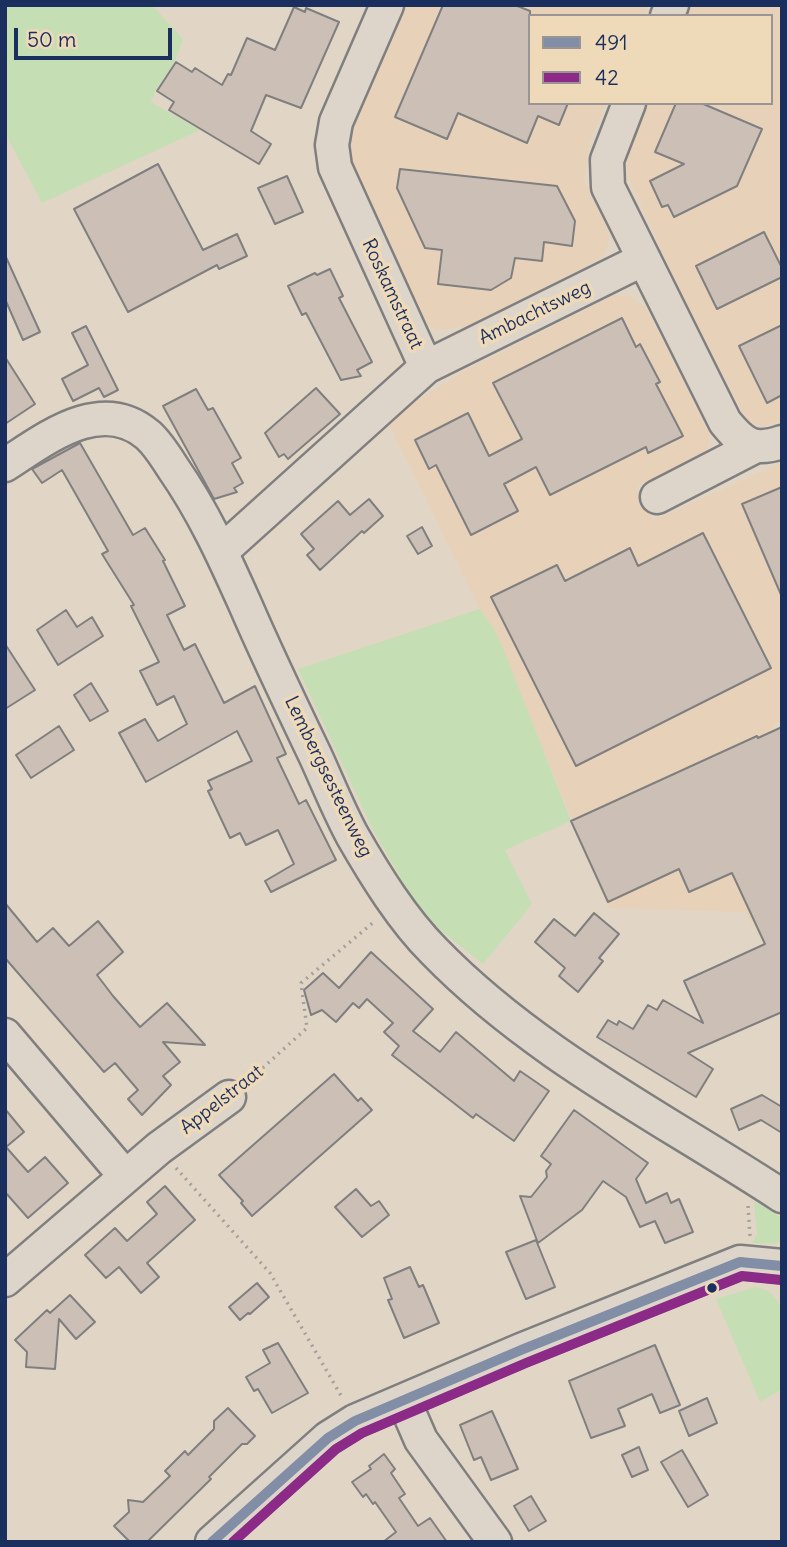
<!DOCTYPE html>
<style>
body{margin:0}
#map{position:relative;width:787px;height:1547px;overflow:hidden;background:#e1d6c5;font-family:Delius,sans-serif}
canvas{display:block}
.frame{position:absolute;inset:0;border:7px solid #1b2f5e;pointer-events:none}
.legend{position:absolute;left:528px;top:14px;width:245px;height:91px;box-sizing:border-box;background:#eed9b8;border:2px solid #9a9594;margin:0;padding:9px 12px;list-style:none;font-size:21px;color:#1b2f5e}
.legend li{display:flex;align-items:center;gap:14px;height:35px}
.legend b{width:35px;border:2px solid #9a9594}
.scale{position:absolute;left:14px;top:28px;width:158px;height:32px;box-sizing:border-box;border:4px solid #1b2f5e;border-top:0;padding-left:9px;font-size:21px;line-height:24px;white-space:nowrap;color:#1b2f5e;-webkit-text-stroke:5px #eed9b8;paint-order:stroke}
</style>
<div id="map">
<canvas width="787" height="1547"></canvas>
<div class="frame"></div>
<ul class="legend">
<li><b style="height:9px;background:#828da6"></b>491</li>
<li><b style="height:9px;background:#8c2b87"></b>42</li>
</ul>
<div class="scale">50 m</div>
</div>
<script>
const c = document.querySelector('canvas').getContext('2d');
c.lineJoin = 'round';
function fillPath(path, color) {
  c.fillStyle = color;
  c.fill(path, 'evenodd');
}
function stroke(path, color, width, dash) {
  c.strokeStyle = color;
  c.lineWidth = width;
  c.lineCap = dash ? 'butt' : 'round';
  c.setLineDash(dash || []);
  c.stroke(path);
}
function write(font, color, halo, rows, align = 'center') {
  c.font = font + ' Delius,sans-serif';
  c.lineWidth = 7;
  c.setLineDash([]);
  c.textBaseline = 'middle';
  c.strokeStyle = halo;
  c.fillStyle = color;
  for (const [text, x, y, turn = 0] of rows) {
    c.save();
    c.translate(x, y);
    c.rotate((+turn || 0) * Math.PI / 180);
    c.textAlign = isNaN(turn) ? turn : align;
    if (halo) c.strokeText(text, 0, 0);
    c.fillText(text, 0, 0);
    c.restore();
  }
}
fillPath(new Path2D(`
 M403,5H649L644,16H530V103H606L589,144L584,180L609,232V240L605,254L600,259L466,327L436,330L423,323L414,312L346,149L349,127L364,88Z
 M690,5H782V420L763,427L751,423L745,417L683,297L626,173L625,163L647,103H771V16H685Z
 M614,295L629,296L646,307L710,435L708,447L704,454L637,486L654,520L782,462V721L773,725L782,747V934L762,942L745,912L608,908L494,629L480,609L389,425L420,398L466,370Z`), '#e7d2b9');
fillPath(new Path2D(`
 M5,5H152L183,39L175,61L156,90L151,102L200,130L42,203L5,133Z
 M480,609L494,629L504,651L571,821L505,850L532,904L483,964L438,928L414,901L372,828L298,669Z
 M754,1201L782,1218V1240L775,1244L752,1243L757,1234Z
 M755,1287C768,1288 779,1298 782,1311C785,1330 782,1368 782,1389L760,1402L716,1299Z`), '#c6deb3');
const building = new Path2D(`
 M443,5H515L530,11V103H568L559,125L538,116L527,143L458,113L447,139L395,117Z
 M294,7L305,12L306,8L339,22L301,108L266,95L251,131L271,144L259,164L169,110L174,102L157,91L176,62L192,72L195,68L222,85L228,74L231,75L247,38L275,50Z
 M676,103H701L762,129L737,186L674,217L668,205L662,207L650,181L684,164L655,152Z
 M158,164L203,250L237,234L247,256L219,269L217,265L128,312L74,209Z
 M400,169L557,186L575,221L572,246L544,242L542,261L515,258L511,278L491,290L438,284L442,250L425,248L397,188Z
 M287,176L303,212L275,224L258,188Z
 M764,232L782,268V277L717,309L696,266Z
 M5,255L40,332L23,340L5,299Z
 M330,269L343,296L339,298L372,362L357,370L361,376L341,380L306,313L302,315L288,286L315,273L317,275Z
 M622,318L636,347L640,344L660,382L656,384L683,436L648,453L646,447L550,495L536,467L504,484L518,511L471,535L436,465L429,469L415,440L468,413L489,456L522,439L493,383Z
 M782,325V395L767,403L739,346Z
 M86,326L118,390L104,397L99,388L73,401L62,379L88,365L72,333Z
 M5,357L35,404L5,424Z
 M316,388L340,414L288,459L284,454L279,457L265,433Z
 M196,389L208,410L213,408L241,458L232,463L243,483L234,488L237,492L214,499L163,406Z
 M80,443L133,535L145,528L165,560L163,561L185,606L167,615L184,650L195,644L224,703L255,686L286,754L277,758L299,804L306,800L336,860L271,892L265,881L294,864L278,830L246,845L240,833L230,838L208,791L212,789L208,781L252,761L237,731L146,782L119,733L145,719L158,741L187,724L174,696L157,705L140,671L159,662L131,606L134,605L102,554L108,551L62,470L42,483L32,469Z
 M782,487V597L742,504Z
 M369,499L383,516L364,533L362,531L320,570L307,555L314,549L301,534L338,501L350,515Z
 M422,527L432,546L418,554L407,536Z
 M703,533L771,668L576,766L491,597L557,565L565,581L630,548L638,566Z
 M66,610L77,627L92,617L103,636L58,665L37,630Z
 M5,644L35,690L5,709Z
 M91,683L108,711L90,721L74,695Z
 M59,726L74,750L31,778L16,755Z
 M782,727V1012L688,1053L713,1069L696,1097L597,1037L608,1020L617,1025L619,1021L633,1029L648,1005L657,1010L663,1000L703,1023L684,981L765,944L732,873L689,892L679,869L608,902L571,821L757,736L758,738Z
 M5,903L37,942L53,928L69,946L98,921L123,952L97,975L113,996L140,1027L167,1003L205,1045L163,1042L180,1062L163,1076L171,1085L142,1115L128,1099L138,1090L115,1063L104,1072L5,958Z
 M594,913L619,934L599,958L603,961L578,992L559,976L565,968L535,942L554,919L575,936Z
 M371,952L433,1009L413,1031L440,1052L456,1032L514,1081L520,1071L549,1091L514,1141L476,1114L473,1118L392,1055L399,1046L384,1032L393,1023L367,999L359,1008L353,1003L336,1022L322,1010L311,1015L304,990L323,973L339,988Z
 M334,1074L358,1101L361,1098L372,1110L252,1216L241,1203L243,1201L219,1175Z
 M762,1095L782,1107V1133L761,1120L739,1130L731,1109Z
 M5,1109L24,1132L6,1147L28,1172L45,1157L68,1183L28,1218L5,1192Z
 M574,1110L648,1163L636,1179L646,1203L667,1193L671,1203L679,1199L693,1232L665,1243L655,1221L640,1227L626,1197L603,1181L582,1210L538,1243L520,1196L531,1197L547,1177L546,1171L551,1164L541,1156Z
 M165,1186L195,1220L147,1263L159,1277L141,1293L119,1267L106,1278L85,1255L115,1228L127,1241L157,1214L147,1202Z
 M356,1189L371,1206L379,1201L389,1215L362,1237L335,1207Z
 M536,1240L555,1287L526,1299L506,1252Z
 M410,1267L419,1287L423,1285L439,1323L404,1338L388,1300L392,1299L384,1278Z
 M257,1283L269,1297L250,1314L248,1313L240,1320L229,1307Z
 M70,1295L95,1322L76,1339L59,1319L55,1369L26,1367L27,1352L15,1340L47,1310L50,1313Z
 M278,1343L308,1393L272,1413L258,1389L254,1391L246,1377L270,1363L263,1350Z
 M655,1345L680,1405L660,1413L652,1394L618,1409L625,1426L591,1438L569,1381Z
 M707,1398L717,1423L689,1436L679,1411Z
 M228,1408L255,1436L247,1444H242L209,1477L211,1479L147,1542H130L114,1526L129,1512L128,1500L143,1502L170,1476L165,1471L185,1451L188,1455L214,1429V1421Z
 M492,1411L518,1469L491,1480L481,1457L474,1460L460,1425Z
 M639,1447L648,1470L632,1477L622,1455Z
 M682,1450L708,1495L688,1507L661,1462Z
 M384,1454L395,1469L391,1473L405,1494L399,1498L418,1526L430,1518L447,1542H383L396,1532L375,1502L373,1504L366,1494L363,1497L352,1482L371,1469L369,1466Z
 M531,1496L546,1521L529,1531L514,1506Z`);
fillPath(building, '#ccc0b6');
stroke(building, '#807f80', 2);
const minor = new Path2D(`
 M667,16L672,5
 M629,103L607,160L608,187L725,422C743,444 753,452 782,442
 M426,367L644,259
 M5,465C47,438 101,395 148,435C158,444 166,457 173,468C203,511 224,557 245,604C267,655 291,705 315,755C327,781 338,809 352,835C375,875 402,919 434,951C534,1054 663,1118 782,1196
 M657,497L754,447
 M222,551L426,367L335,167L332,145L336,122L387,5
 M5,1035L125,1176
 M5,1280L159,1148L229,1097
 M404,1401L421,1440L495,1542
 M212,1542L328,1438L355,1421L521,1350L740,1262L782,1266`);
stroke(minor, '#807f80', 37);
stroke(new Path2D(`
 M247,1082L307,1028L301,983L375,921
 M176,1168L270,1273L343,1399
 M748,1206L750,1236`), '#a3a09d', 3.5, [2, 5]);
stroke(minor, '#ddd5c9', 32);
stroke(new Path2D(`
 M212,1542L328,1438L355,1421L521,1350L740,1262L782,1266`), '#828da6', 10);
stroke(new Path2D(`
 M233,1542L336,1449L362,1433L526,1363L742,1276L781,1280`), '#8c2b87', 10);
for (const [x, y, r, color] of [
 [712,1288,6,"#1b2f5e"]
]) {
  const dot = new Path2D();
  dot.arc(x, y, r, 0, 2 * Math.PI);
  c.fillStyle = color;
  c.fill(dot);
  stroke(dot, '#eed9b8', 2.5);
}
write('19px', '#1b2f5e', '#eed9b8', [
 ["Roskamstraat",392,294,65],
 ["Ambachtsweg",535,313,-26],
 ["Lembergsesteenweg",328,777,64],
 ["Appelstraat",222,1100,-38]
]);
</script>
